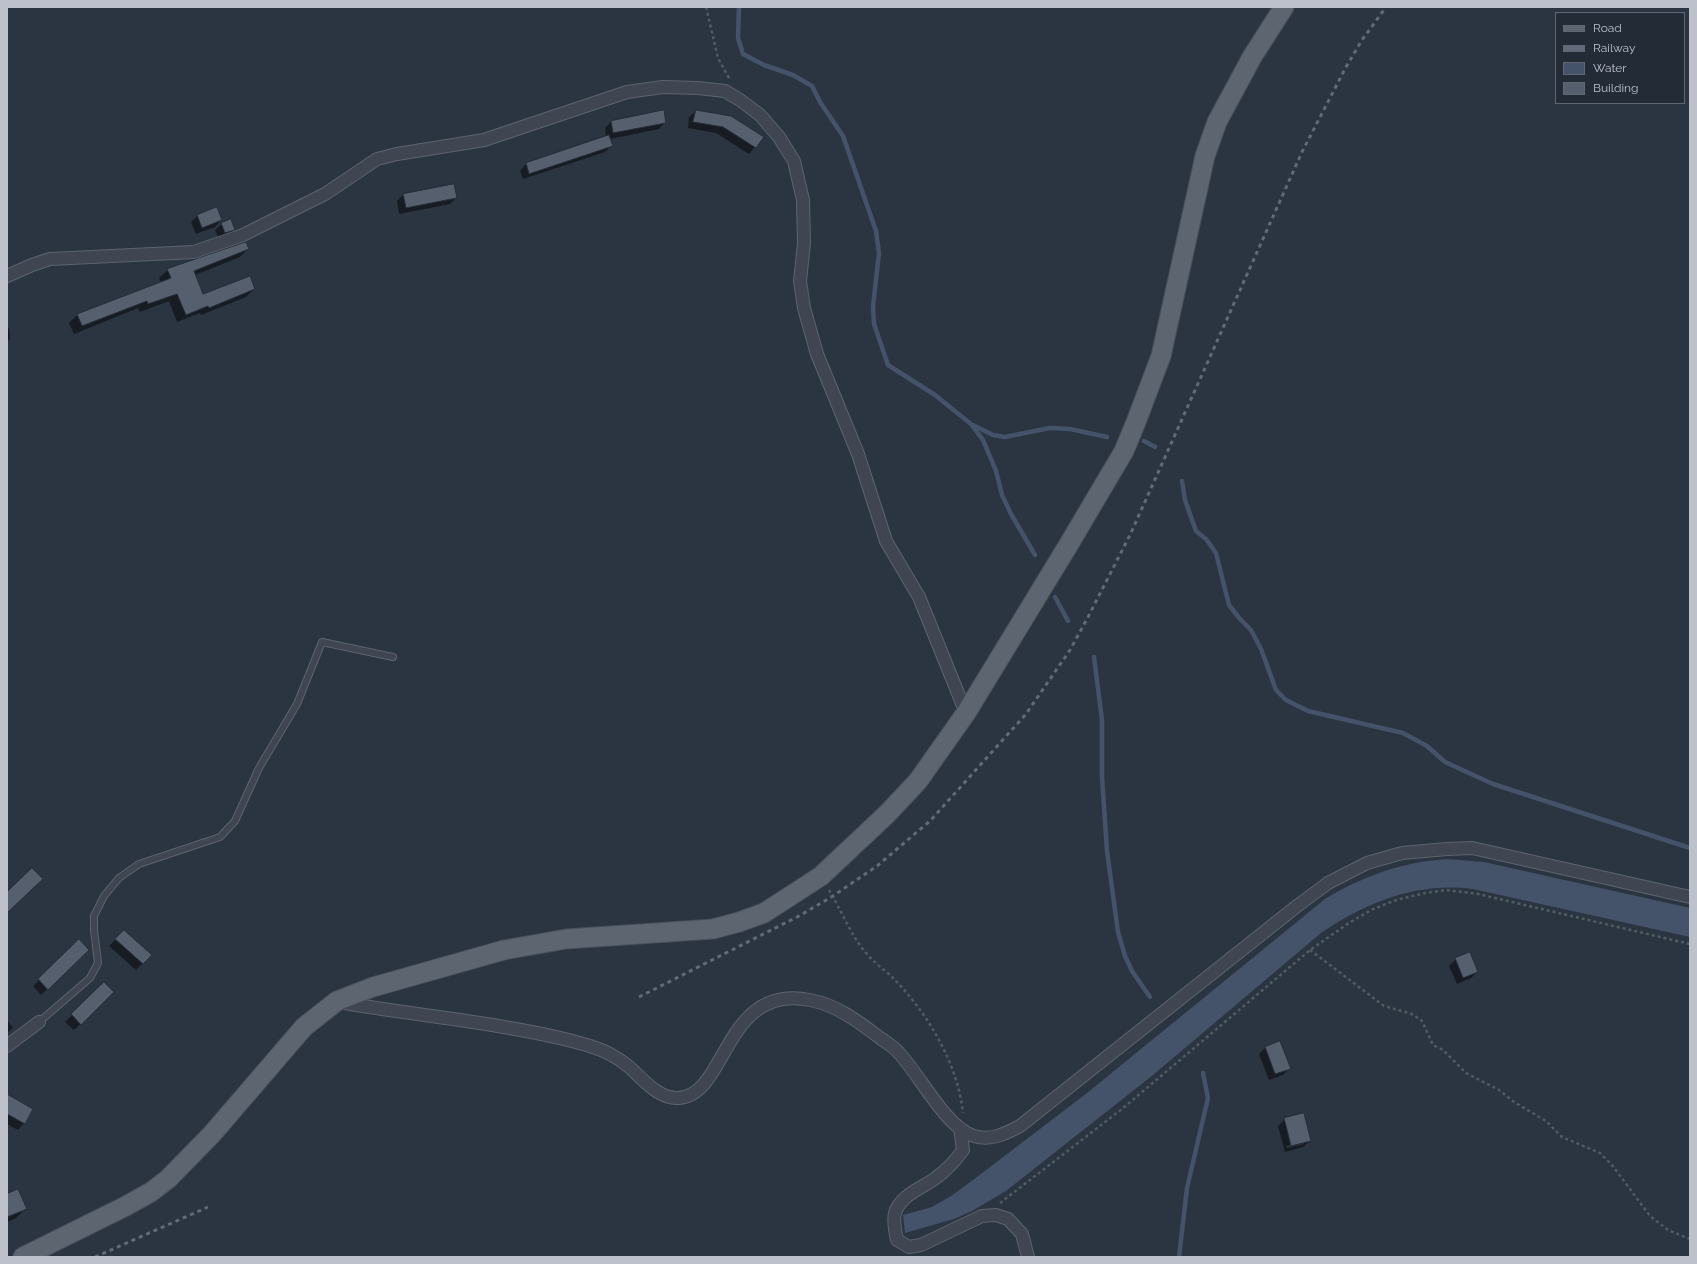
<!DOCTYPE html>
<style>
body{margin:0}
#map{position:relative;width:1697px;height:1264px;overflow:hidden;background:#2b3441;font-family:Raleway,sans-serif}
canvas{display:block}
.frame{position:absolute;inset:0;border:8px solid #bcc1cb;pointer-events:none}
.legend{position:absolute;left:1555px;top:12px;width:130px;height:92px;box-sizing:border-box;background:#232b37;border:1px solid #606772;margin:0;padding:5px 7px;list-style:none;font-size:12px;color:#bcc1cb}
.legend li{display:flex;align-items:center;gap:8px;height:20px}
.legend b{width:20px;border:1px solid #606772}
</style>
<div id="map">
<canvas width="1697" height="1264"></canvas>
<div class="frame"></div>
<ul class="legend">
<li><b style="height:5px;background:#5d6571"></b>Road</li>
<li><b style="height:5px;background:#616a78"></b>Railway</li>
<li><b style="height:11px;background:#44536a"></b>Water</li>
<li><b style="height:11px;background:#565f6e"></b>Building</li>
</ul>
</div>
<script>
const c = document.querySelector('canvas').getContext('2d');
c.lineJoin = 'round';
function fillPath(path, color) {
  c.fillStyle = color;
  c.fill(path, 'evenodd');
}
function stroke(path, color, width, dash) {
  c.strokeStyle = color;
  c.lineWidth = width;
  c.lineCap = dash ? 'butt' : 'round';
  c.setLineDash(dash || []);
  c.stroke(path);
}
fillPath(new Path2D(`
 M1447,859L1484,862L1690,908V937L1473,889C1417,882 1367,902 1321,933L1153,1075L1006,1191L972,1211L954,1219L905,1233L903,1215L932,1207L951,1196L973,1180L1087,1093L1325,899C1363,876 1402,862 1447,859Z`), '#44536a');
fillPath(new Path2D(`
 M696,111L763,137L749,154L716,133L688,128L689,117Z
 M611,122H665L659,129L610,139L612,145L605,152L523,179L520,171L526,164L606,137L605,128Z
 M453,185L456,198L450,204L399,214L397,201L403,195Z
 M197,216L221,220L215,227L196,234L191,222Z
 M222,224L234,230L228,236L219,239L215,230Z
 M248,249L240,257L195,275L203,296L254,289L246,297L201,315L200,313L177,322L169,301L140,312L138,308L74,334L69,323L78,314L161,282L159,278L168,270Z
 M7,328H9L10,339L7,342Z
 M118,937L150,955L136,970L109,946Z
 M79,941L88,950L41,995L33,986Z
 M1456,959L1477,972L1471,978L1457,984L1449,966Z
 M104,984L113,992L74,1030L65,1022Z
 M7,1020L13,1028L7,1033Z
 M1265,1048L1289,1069L1283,1075L1269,1080L1259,1054Z
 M7,1095L24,1123L18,1130L7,1124Z
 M1285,1119L1310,1141L1303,1147L1285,1152L1278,1126ZM1304,1142V1144L1287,1148L1286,1146Z
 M7,1195L26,1208L16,1218L7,1222Z`), '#0007');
stroke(new Path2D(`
 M739,7L738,38L743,54L764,65L793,75L812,86L820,102L843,136L876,231L879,253L873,306L874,324L888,365L935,395L971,424L983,440L996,471L1002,495L1011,514L1035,555
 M973,425L993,435L1005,437L1050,428L1070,429L1107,437
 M1144,441L1155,447
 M1182,481L1185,500L1196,531L1206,539L1216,553L1229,605L1240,619L1251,630L1261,649L1276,690L1286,700L1308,711L1403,733L1427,746L1445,762L1493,784L1690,848
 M1055,597L1068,621
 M1094,657L1102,720V777L1107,851L1118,932L1125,956L1132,971L1150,997
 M1179,1257L1187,1188L1208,1098L1203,1073`), '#44536a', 4.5);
const building = new Path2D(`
 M664,110L666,123L613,133L611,121Z
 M696,110L731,116L764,137L756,148L723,127L693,122Z
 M609,135L613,146L529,174L526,163Z
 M454,184L457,198L406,208L403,194Z
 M217,207L222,220L202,228L197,215Z
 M231,219L235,230L225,233L221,223Z
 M246,242L249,249L194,271L203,294L250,276L255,289L209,308L208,306L186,315L177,294L148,304L147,301L82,326L77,314L171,278L167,269Z
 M32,868L43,879L7,913V892Z
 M124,930L152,955L143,964L115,939Z
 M79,939L89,950L48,990L38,979Z
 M1470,952L1478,972L1463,978L1455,958Z
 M104,982L114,992L81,1025L71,1014Z
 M1280,1041L1291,1069L1275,1074L1265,1047Z
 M7,1094L33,1109L25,1124L7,1114Z
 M1304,1113L1311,1141L1291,1146L1284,1118Z
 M18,1189L27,1209L7,1217V1194Z`);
fillPath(building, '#565f6e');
stroke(building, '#252d39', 1);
const service = new Path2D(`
 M39,1022L90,978L98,963L94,930V916L104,896L119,878L139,864L220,837L235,821L259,768L297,704L322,642L393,657`);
const minor = new Path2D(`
 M7,276L32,265L50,259L194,252L243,235L325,194L377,159L397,154L484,140L627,92L663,87L698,88L725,91L740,100L760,115L779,137L794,161L803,200L804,243L800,281L804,308L817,354L858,454L886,541L919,597L966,713
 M339,1002C396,1012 453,1018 510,1028C538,1033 566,1038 593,1047C606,1051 618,1058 628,1066C642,1078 658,1099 678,1098C728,1096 723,983 810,1000C837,1005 859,1022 880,1038C887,1043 894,1047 899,1053C919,1074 947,1129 974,1136C991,1141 1005,1134 1020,1126L1297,906L1328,883L1367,863L1402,853L1447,849L1472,848L1499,854L1690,897
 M7,1046L39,1022
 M960,1128L963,1150C955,1161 948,1169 937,1177C923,1188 901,1194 895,1213C893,1221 895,1231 897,1240L909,1247L921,1245L982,1216L996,1215L1008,1219L1022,1234L1028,1257`);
const primary = new Path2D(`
 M23,1257L126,1206L151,1192L168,1179L212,1134L304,1027L337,1001L373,987L504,950L566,939L713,929L739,922L764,913L821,876L887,814L918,781L966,713L1069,544L1124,451L1136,422L1161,356L1205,156L1217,122L1252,57L1284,7`);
stroke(service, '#5d646f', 8);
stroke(minor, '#5d646f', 14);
stroke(primary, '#484f5b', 21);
stroke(new Path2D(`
 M706,7L718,58L729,78
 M829,890C842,911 851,937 868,955C876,965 887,971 895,980C929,1015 958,1065 963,1113
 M1310,950L1384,1006L1412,1014L1422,1021L1433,1045L1443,1050L1466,1073L1499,1090L1514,1102L1546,1121L1562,1137L1600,1153L1612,1165L1650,1216L1668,1230L1690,1239
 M1000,1203L1122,1109L1310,950L1349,923L1371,910L1396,900L1425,893L1446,890L1478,894L1690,944`), '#4d5e61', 2.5, [3, 3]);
stroke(service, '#3f4651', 6);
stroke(minor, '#3f4651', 12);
stroke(primary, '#5d6571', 19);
stroke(new Path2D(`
 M639,997L799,916L833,896L877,866L930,821L1026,714L1070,650L1087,619L1130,535L1302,152L1346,67L1362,40L1386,7
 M95,1257L208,1207`), '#616a78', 3, [4, 4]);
</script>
